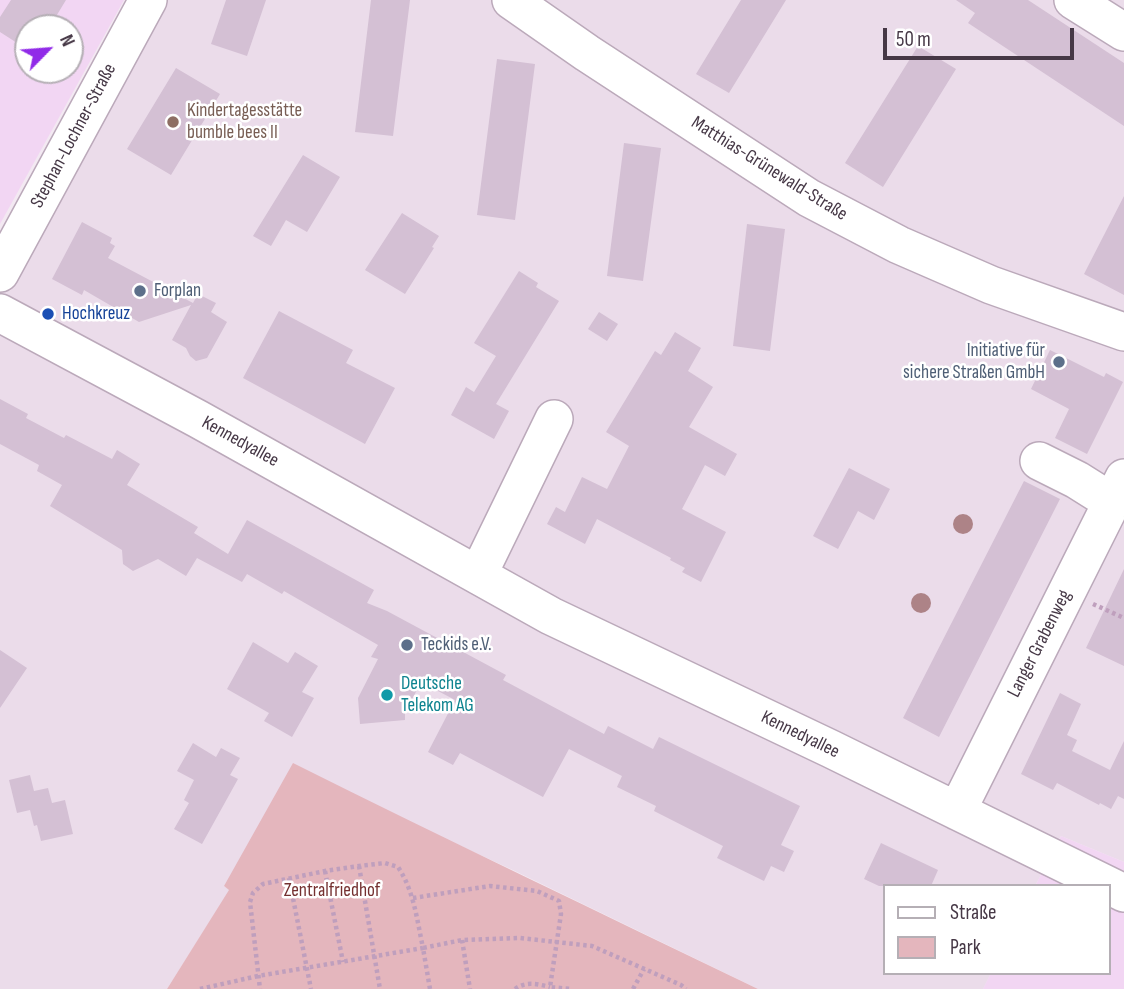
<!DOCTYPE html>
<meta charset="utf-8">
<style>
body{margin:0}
#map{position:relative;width:1124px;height:989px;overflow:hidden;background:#f3e9f2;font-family:"Sofia Sans Condensed",sans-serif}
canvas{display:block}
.legend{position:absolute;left:883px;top:884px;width:228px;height:91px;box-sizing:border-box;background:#fff;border:2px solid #b5afb5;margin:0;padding:9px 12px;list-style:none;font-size:21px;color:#463846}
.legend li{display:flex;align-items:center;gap:14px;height:35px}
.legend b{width:35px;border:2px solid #b5afb5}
.north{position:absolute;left:14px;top:14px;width:70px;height:70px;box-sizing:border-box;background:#fff;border:2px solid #b5afb5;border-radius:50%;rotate:65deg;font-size:19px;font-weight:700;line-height:28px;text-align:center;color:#463846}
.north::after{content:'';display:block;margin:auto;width:24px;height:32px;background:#912be8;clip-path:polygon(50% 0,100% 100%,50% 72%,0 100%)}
.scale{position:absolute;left:883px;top:28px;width:191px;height:32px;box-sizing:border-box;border:4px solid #463846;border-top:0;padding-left:9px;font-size:21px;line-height:24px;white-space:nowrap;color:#463846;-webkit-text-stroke:5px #fff;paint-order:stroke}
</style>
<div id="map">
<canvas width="1124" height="989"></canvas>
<ul class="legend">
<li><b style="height:9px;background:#fff"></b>Straße</li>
<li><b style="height:19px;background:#e4b6bd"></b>Park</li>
</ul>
<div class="north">N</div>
<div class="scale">50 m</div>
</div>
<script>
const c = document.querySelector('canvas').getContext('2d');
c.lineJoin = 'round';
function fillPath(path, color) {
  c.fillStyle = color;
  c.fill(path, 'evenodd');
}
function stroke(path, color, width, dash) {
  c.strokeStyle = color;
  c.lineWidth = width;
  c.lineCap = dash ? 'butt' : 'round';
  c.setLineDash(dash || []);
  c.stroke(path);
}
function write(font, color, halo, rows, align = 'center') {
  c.font = font + ' "Sofia Sans Condensed",sans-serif';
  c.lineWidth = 5;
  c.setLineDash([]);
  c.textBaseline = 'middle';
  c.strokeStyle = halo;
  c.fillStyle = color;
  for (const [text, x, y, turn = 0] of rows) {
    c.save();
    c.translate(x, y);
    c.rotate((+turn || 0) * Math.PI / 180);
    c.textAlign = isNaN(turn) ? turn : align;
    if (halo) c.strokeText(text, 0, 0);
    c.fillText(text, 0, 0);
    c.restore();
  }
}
fillPath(new Path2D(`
 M165,0H1124V862L1061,836L1035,886H884V973H991L983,989H758L515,871L439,836L224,886L230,890L167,989H0V290L10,291L74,159Z`), '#ebdcea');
fillPath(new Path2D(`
 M0,0H124L0,224ZM28,28H70V70H28Z
 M1061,836L1124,862V989H983L991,973H1108V886H1035Z`), '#f2d6f3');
fillPath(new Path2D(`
 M293,763C447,840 603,914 758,989H167L229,890L224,886Z`), '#e4b6bd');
fillPath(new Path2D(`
 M11,0H66L49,28H28V50L0,32V17Z
 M226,0H266L247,56L211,44Z
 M371,0H410L393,136L355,132Z
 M741,0H786L729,93L696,74Z
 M956,0H1028L1124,63V126L968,23L975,13Z
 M918,46L956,69L883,187L845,163Z
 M497,59L535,64L515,220L477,215Z
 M176,68L220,94L171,175L127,149Z
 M624,143L661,148L643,281L607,276Z
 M303,155L340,177L307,232L286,220L271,246L253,236Z
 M1124,196V295L1084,274Z
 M402,213L439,236L432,247L434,248L405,294L365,270Z
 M82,222L112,238L110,243L115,246L108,258L193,303L198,294L216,303L211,312L227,322L207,358L196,361L190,356L186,348L172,340L191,305L139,322L84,290L82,295L52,279Z
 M747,224L785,229L770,351L733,346Z
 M519,271L538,283L536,287L559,301L496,404L509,411L494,439L451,415L466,387L474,392L496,356L474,343Z
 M279,311L353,350L346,363L395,388L365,444L243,378Z
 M599,312L618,324L607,341L588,329Z
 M675,332L701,348L688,371L713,387L689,427L737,454L725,476L705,465L682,509L726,532L701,582L682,572L685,568L670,560L671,558L597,519L585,544L547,524L556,507L565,512L582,477L607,489L629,446L606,432L655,351L661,355Z
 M1050,350L1104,377L1106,373L1123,382L1087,454L1055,438L1069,409L1031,389Z
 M0,399L28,414L26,418L64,438L66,435L112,459L117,450L140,464L127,485L198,527L194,533L228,554L247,520L374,590L367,603L387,611L506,675L503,680L604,734L608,726L653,749L659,737L800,806L781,845L794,851L784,872L771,866L764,881L717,858L723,846L654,811L656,806L617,787L622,776L569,749L543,797L460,753L453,765L428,752L455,700L421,682L405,713V720L360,724L358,698L378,659L371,657L378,645L284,591L282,594L247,574L242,582L197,558L186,576L158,559L133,571L123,564L122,550L50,506L62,485L37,471L39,465L0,444Z
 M849,468L890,489L874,520L858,511L838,549L813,536Z
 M1024,481L1060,499L939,737L903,718Z
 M1124,569V666L1086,648Z
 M253,642L288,663L295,652L318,666L302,692L314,698L292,737L264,721L269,713L227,689Z
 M0,650L27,668L0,708Z
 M1060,693L1081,704L1067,735L1077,740L1072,751L1110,770L1124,741V799L1118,796L1111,809L1100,803L1099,805L1057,783L1053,790L1021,774Z
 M193,743L216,757L221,748L240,758L230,775L238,779L202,844L174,829L189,803L184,800L194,780L177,771Z
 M30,775L34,791L48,788L52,803L65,800L73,834L41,841L37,825L34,826L30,810L17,813L9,780Z
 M881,843L938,870L931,886H879L864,879Z`), '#d4c0d4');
const minor = new Path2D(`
 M511,0L587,53L809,198L899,245L991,285L1124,332
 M1073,0L1124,32
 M0,273L148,0
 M0,313L198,419L551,616L831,749L1124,893
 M1039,461L1077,480L1112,502
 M478,575L554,419
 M957,811L1124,478`);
stroke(minor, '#bba9ba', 40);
stroke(new Path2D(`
 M1093,604L1124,618
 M359,866L380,989
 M325,871L343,962
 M289,878L311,989
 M413,898L490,886L537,891L559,901L561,914L550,987L571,989
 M462,940L470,989
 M200,989L258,976L423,948C417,920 414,891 398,867L385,863L359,866L325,871L263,884L253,893L250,902L260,989
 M430,989L423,948L462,940L520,938L592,946L681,985L686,989
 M515,989C526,981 537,984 550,987
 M633,989L644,969`), '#bf9fbd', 4.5, [3.5, 3.5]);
stroke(minor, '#fff', 37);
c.fillStyle = '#ad8387';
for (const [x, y] of [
 [963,524],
 [921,603]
]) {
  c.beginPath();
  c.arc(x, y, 10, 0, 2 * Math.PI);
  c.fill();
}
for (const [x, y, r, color] of [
 [173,122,7,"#8d6e63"],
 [140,291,7,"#5c6f8a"],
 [48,314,7,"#1a4fb4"],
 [1059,362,7,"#5c6f8a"],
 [407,645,7,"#5c6f8a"],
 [387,695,7,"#0f9aa8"]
]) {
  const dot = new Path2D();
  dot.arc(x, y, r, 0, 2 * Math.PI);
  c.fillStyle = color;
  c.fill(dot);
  stroke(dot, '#fff', 2.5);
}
write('19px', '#785e54', '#fff', [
 ["Kindertagesstätte",187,111],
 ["bumble bees II",187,133]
], 'left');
write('19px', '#463846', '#fff', [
 ["Stephan-Lochner-Straße",74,136,-62],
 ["Matthias-Grünewald-Straße",769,169,32],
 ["Kennedyallee",240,442,29],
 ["Langer Grabenweg",1040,644,-63],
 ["Kennedyallee",800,735,26]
]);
write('19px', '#4e5e75', '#fff', [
 ["Forplan",154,291],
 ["Initiative für",1045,351,"right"],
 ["sichere Straßen GmbH",1045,373,"right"],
 ["Teckids e.V.",421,645]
], 'left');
write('19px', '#164399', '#fff', [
 ["Hochkreuz",62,314]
], 'left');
write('19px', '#0d838f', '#fff', [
 ["Deutsche",401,684],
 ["Telekom AG",401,706]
], 'left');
write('19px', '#743030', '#fff', [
 ["Zentralfriedhof",332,891]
]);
</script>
